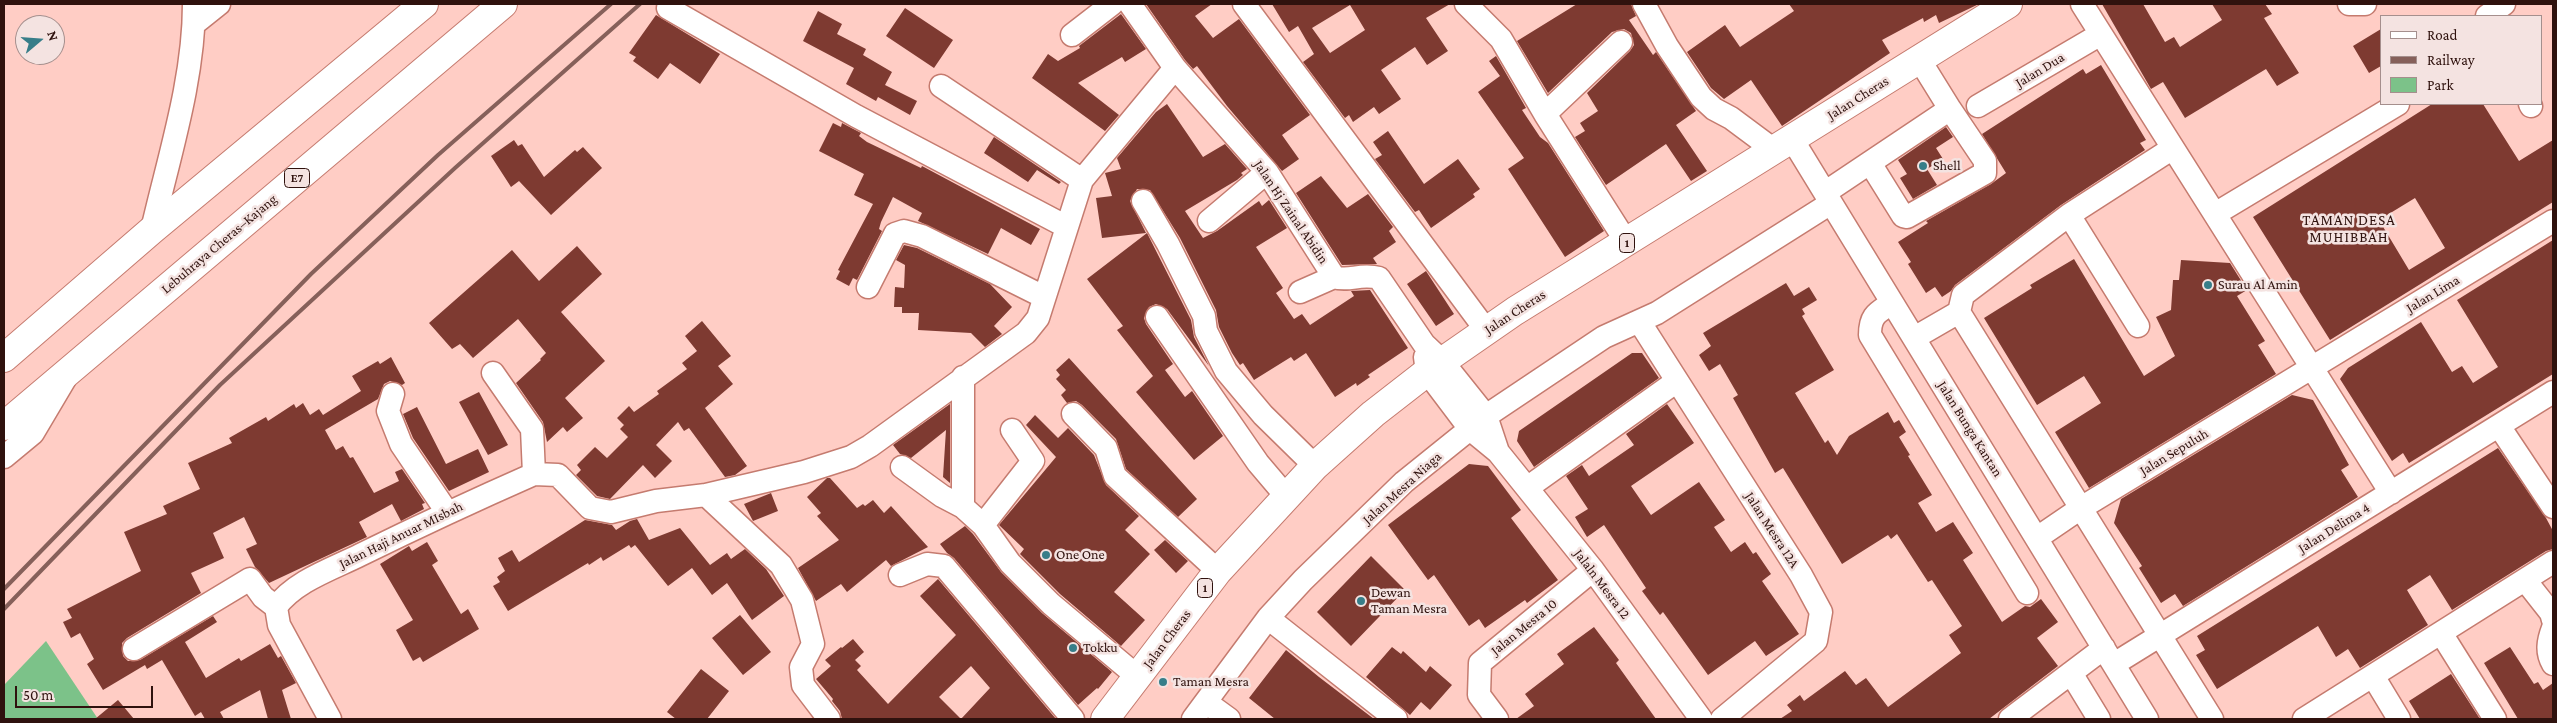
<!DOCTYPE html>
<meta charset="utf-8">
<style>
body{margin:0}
#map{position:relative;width:2557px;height:723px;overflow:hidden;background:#ffcdc5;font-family:"Crimson Pro",serif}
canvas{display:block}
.frame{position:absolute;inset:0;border:5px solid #2f120e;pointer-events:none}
.legend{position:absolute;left:2380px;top:15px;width:162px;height:90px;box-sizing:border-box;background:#f4e3e1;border:1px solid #a58f8d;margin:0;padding:6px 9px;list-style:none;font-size:15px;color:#2f120e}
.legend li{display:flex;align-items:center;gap:10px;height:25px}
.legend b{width:25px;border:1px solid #a58f8d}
.north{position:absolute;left:15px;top:15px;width:50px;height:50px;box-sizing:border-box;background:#f4e3e1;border:1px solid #a58f8d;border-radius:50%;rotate:72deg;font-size:14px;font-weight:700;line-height:20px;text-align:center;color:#2f120e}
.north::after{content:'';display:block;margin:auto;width:18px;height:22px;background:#377e89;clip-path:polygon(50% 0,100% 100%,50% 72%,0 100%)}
.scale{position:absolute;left:15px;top:686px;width:138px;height:22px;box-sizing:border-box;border:2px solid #2f120e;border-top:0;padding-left:6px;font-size:15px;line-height:18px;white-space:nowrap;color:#2f120e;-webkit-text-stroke:4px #f4e3e1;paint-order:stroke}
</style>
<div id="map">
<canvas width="2557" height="723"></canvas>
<div class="frame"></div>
<ul class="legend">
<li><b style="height:6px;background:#fff"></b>Road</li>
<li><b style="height:6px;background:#86605a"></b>Railway</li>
<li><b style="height:14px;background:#7cc289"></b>Park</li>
</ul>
<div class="north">N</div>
<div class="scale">50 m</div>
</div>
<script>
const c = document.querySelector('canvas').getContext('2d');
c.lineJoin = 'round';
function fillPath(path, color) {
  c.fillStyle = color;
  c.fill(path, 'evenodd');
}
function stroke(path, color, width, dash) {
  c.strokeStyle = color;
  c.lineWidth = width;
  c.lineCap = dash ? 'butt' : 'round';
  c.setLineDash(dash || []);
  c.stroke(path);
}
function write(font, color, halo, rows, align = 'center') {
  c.font = font + ' "Crimson Pro",serif';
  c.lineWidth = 5;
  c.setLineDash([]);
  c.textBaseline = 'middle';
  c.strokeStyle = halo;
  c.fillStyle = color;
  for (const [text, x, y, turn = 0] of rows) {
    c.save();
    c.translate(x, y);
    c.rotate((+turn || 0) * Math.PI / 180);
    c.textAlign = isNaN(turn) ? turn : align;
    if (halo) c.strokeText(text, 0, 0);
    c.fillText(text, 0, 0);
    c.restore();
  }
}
fillPath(new Path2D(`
 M46,641L98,719H4V685Z`), '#7cc289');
fillPath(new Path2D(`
 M1146,4H1212L1195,16L1213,38L1239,19L1310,115L1282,135L1299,159L1282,171L1227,106L1197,66L1193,69L1185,60Z
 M1272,4H1450L1426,18L1448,51L1427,65L1415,47L1381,70L1401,99L1379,114L1374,107L1353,122L1349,115L1345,118L1303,62L1314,54L1298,26L1289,32ZM1350,5L1365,30L1330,53L1312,28Z
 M1577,4H1631L1636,16L1629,20L1653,55L1656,52L1696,111L1676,125L1707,171L1691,181L1666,144L1606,185L1575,137L1585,131L1580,123L1598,111L1587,93L1630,51L1634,45L1631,33L1624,29L1612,32L1548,93L1517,41Z
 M1789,4H1979L1939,23L1936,15L1924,22L1923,18L1882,40L1890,53L1782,126L1751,80L1724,99L1711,88L1687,52L1725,25L1740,47L1794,11Z
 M2102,4H2143L2165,42L2174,37L2180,47L2222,20L2212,4H2265L2272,14L2264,18L2299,73L2277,86L2266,69L2185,118L2163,82L2151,89Z
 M905,8L953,40L934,68L886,36Z
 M818,11L842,24L837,34L866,49L863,55L892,72L885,85L917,101L910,115L878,97L876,101L846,84L854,68L803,41Z
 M1121,14L1146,49L1125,62L1122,57L1078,83L1119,115L1105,131L1032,78L1048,54L1058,61L1080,48L1079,46Z
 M656,15L720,54L700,84L670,63L658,79L633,61L636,57L629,53Z
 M2381,29V66L2369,73L2353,46Z
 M1496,56L1526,108L1522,110L1540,137L1548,143L1604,231L1565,257L1508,169L1524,158L1478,92L1500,76L1489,61Z
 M2101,65L2146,140L2140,143L2145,150L2061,205L1955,285L1951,291L1942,297L1935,287L1926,293L1908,264L1911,262L1898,242L1928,223L1926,221L1991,184L2006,173L1982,134L2083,69L2086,74Z
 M1167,104L1203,157L1225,144L1247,169L1241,173L1243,175L1237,180L1185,211L1203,238L1217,231L1259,201L1262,206L1269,200L1287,228L1256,247L1283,288L1276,293L1294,319L1302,314L1310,325L1354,296L1351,291L1370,290L1408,348L1368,375L1370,377L1357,386L1356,383L1335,397L1306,353L1294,361L1291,357L1254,380L1243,363L1240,365L1232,353L1219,327L1216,310L1180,238L1150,190L1137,189L1130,201L1146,233L1102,238L1096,198L1112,196L1105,173L1121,169L1117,158L1156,112Z
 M2432,104H2483L2519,161L2553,140V202L2330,340L2253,217ZM2415,198L2445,248L2409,270L2379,220Z
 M833,123L841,127L842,123L861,133L859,136L867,142L921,168L922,166L1040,229L1031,245L1001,228L988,254L918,221L922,213L893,197L881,222L879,229L882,231L857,280L853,278L849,286L836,279L840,271L838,270L873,204L854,195L864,174L819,151Z
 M1946,127L1953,137L1936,148L1943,159L1927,169L1937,185L1913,199L1900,178L1907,174L1898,160Z
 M1388,131L1424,184L1458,159L1480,189L1473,194L1475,197L1431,228L1419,210L1415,212L1375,159L1382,155L1373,142Z
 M994,137L1061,182L1059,184L1037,170L1028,182L984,153Z
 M514,140L518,146L522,144L544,177L575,150L577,152L583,147L602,168L551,215L519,181L511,187L491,156Z
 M1321,176L1347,208L1368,194L1393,227L1389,231L1396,242L1373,258L1377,264L1342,265L1296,193Z
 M1147,233L1191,320L1194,337L1209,366L1167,309L1156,304L1149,307L1144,318L1146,324L1173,364L1165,370L1185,397L1192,391L1223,436L1194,460L1136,392L1153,376L1117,330L1123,326L1087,279Z
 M2553,240V374L2409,463L2403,453L2392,461L2340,379L2348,368L2421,322L2452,372L2462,366L2473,383L2498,367L2457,300Z
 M904,245L917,248L990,284L1012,307L994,326L1002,334L985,347L971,333L918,330L919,313H902V307H894L895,287L904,288L905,265L896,260Z
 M577,246L602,274L561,312L605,361L565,398L583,418L567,432L563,427L547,442L543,422L516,383L541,360L540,359L546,353L518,319L473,358L460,344L452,349L429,323L512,250L539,281Z
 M2074,259L2144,376L2175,356L2156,317L2171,310L2173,280H2179L2181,260L2230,263L2247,290L2237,296L2265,341L2258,345L2276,374L2089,488L2055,432L2101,403L2084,376L2037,405L1984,318L2032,288L2030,285Z
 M1426,271L1454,314L1436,326L1407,284Z
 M1786,283L1794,296L1809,287L1817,300L1802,309L1805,314L1802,316L1834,370L1795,393L1825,443L1828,440L1837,455L1849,436L1888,412L1894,423L1899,420L1906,432L1899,437L1910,455L1908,456L1932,495L1918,503L1936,532L1953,522L1973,553L1963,560L2002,622L2025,606L2030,607L2041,599L2058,622L2037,638L2058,666L1989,719H1780L1792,711L1787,705L1800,695L1804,701L1845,671L1856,685L1866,678L1888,707L1961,653L1949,635L1962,626L1932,580L1928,582L1897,534L1891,539L1888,535L1842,564L1783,468L1775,473L1733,398L1738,395L1720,364L1709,371L1699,355L1711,346L1703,333Z
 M702,321L731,356L718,366L733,384L705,408L747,466L735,475L725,477L689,428L684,431L678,422L656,445L672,461L655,478L643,465L610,499L597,496L576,475L581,470L577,465L595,447L607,458L628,437L620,429L624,425L617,418L629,406L634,412L659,394L657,391L687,369L682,363L697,351L685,336Z
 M1632,353H1642L1659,378L1534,467L1517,441L1519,431Z
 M391,357L405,383L402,385L390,381L384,384L378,399L325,430L336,450L343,446L350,458L353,457L374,493L399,481L395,472L402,469L425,503L422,504L424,509L401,521L392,504L359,522L367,537L269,583L255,567L246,549L257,544L244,517L213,533L224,558L191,573L201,593L127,638L122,643L123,656L128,661L140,660L213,616L217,622L185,642L206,678L239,658L241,661L270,644L278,658L281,656L296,683L282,690L291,719H268L260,690L220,712L224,719H205L201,712L195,716L162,660L147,669L145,665L103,690L87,664L94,659L80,633L71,638L63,622L72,618L67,609L141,571L124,532L167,514L163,506L200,489L188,463L232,443L229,438L266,417L268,421L294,404L296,408L303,403L310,415L319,409L323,415L361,391L352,376L378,361L380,364Z
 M1069,358L1197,499L1178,517L1126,469L1116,439L1082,405L1076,401L1067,403L1061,395L1066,390L1056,379L1060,375L1056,370Z
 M479,392L508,445L488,455L459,402Z
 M2292,395L2313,400L2349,465L2341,470L2358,497L2183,606L2175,594L2161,603L2139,568L2142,566L2114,523L2121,499Z
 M950,404V483L943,477L946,430L911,458L900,454L893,445Z
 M1667,404L1694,443L1631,486L1651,515L1699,482L1725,520L1714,527L1731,552L1745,542L1753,554L1756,552L1771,574L1762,581L1799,634L1766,656L1755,641L1708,675L1663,612L1660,615L1642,591L1646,588L1604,525L1587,537L1575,517L1588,509L1566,476L1582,465L1589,476L1634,445L1626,434Z
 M417,407L446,464L478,449L489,472L449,491L413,438L403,414Z
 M1035,415L1058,438L1068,428L1094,455L1106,485L1139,516L1125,530L1150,554L1114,592L1145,620L1121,646L1060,594L1020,554L1024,549L999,525L1056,457L1026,425Z
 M2498,448L2546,518L2553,531V549L2546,551L2452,610L2430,575L2407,590L2428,625L2360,668L2348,649L2336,657L2318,626L2217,689L2196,655L2205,650L2197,636Z
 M1469,464L1488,466L1521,510L1511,518L1558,580L1527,603L1525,600L1485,628L1479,619L1469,626L1434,575L1428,580L1388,525Z
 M827,478H830L857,508L863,504L865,506L873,500L884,513L891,506L928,547L891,566L886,560L847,592L841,584L816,601L798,568L839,540L817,516L821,513L807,497Z
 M771,493L778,511L753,521L744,504Z
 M637,519L649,540L680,528L710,565L727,553L731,559L745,549L766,569L784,596L752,620L727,583L712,595L692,568L668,586L635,545L631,548L629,545L603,561L601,557L589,565L588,563L508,611L493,586L500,582L497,577L505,571L498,558L512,550L519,562L585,520L612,525L616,530L630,521Z
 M965,526L973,534L1001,572L1042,613L1112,672L1098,689L1097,688L1078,705L954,558L947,553L940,544Z
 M1165,540L1188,561L1176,573L1154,550Z
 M427,542L438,561L432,565L461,614L468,609L479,629L423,662L420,657L413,661L396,630L413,620L380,564L409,546L412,551Z
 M1371,556L1405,590L1351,646L1317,612Z
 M938,579L1056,719H842L840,711L832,701L833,699L816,679L831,666L825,660L841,647L842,648L853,639L864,652L855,660L861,666L857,670L888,704L956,635L920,596ZM971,666L990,688L961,719L939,697Z
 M740,615L771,652L743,675L712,638Z
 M1594,627L1619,660L1616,663L1656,719H1516L1534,706L1525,694L1564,664L1557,654Z
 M1392,647L1401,654L1403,651L1426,672L1430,666L1452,685L1430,710L1421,702L1410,715L1366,677Z
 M2510,647L2534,684L2538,682L2543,690L2553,683V719H2518L2484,663Z
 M1286,650L1319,677L1374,719H1275L1249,698Z
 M701,669L729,691L707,719H676L667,712Z
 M2451,674L2480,719H2420L2409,701Z
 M118,700L134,719H95Z`), '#7e3a31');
const minor = new Path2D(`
 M1130,4L1175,68L1267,172L1334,277C1349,282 1360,273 1379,278L1424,344L1442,361L1486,416L1498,452
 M1244,4L1486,330
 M1466,4L1501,39L1545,114
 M1644,4L1667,46L1701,97L1714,109L1731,118L1774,150
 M2082,4L2391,493
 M2349,4H2365
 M668,8L856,116L1065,226
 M2487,16L2504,4
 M194,24L219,4
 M1072,35L1112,4
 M1621,42L1545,114L1627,243
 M941,86L1082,180
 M2530,104L2531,106
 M1978,106L2101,34
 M1792,139L2147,719
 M1870,163L1903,216L1907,217L1985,173V161L1950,109
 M1826,192L1950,109L1919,59
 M1143,201L1168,244L1204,316L1206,331L1226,371L1263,415L1315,466
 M2215,214L2398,104
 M2069,215L2138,326
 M1209,221L1267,172
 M152,230C169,156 194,80 194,4
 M868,287L895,234L904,231L922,236L1044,297
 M1300,292L1334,277
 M1892,303C1877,313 1870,315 1870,335L2027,593
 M1959,312L2212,719
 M1157,317L1258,463L1286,496
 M1639,321L1801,575L1821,612L1816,641L1722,719
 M1914,338L1959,312L1963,295L2069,215L2173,148
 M1425,357L1427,372L1470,429L1498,452L1593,570L1701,719
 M493,373L532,429L534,474L558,475L590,508L611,512L656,501L706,495L804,472L851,457L870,446L1026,333L1038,318L1082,180L1175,68
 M963,377V507
 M393,394L388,411L401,444L447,512
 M1073,414L1106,448L1115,476L1218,571
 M2499,426L2553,507
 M4,457L33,433L65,379
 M902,467L942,496L963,507L983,525L1010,563L1051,604L1138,677
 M1527,488L1677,381
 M706,495L781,565L802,600L813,644L801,667L803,685L829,719
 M983,525L1033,461L1012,430
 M2037,538L2081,508L2553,221
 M900,575L927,564L944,566L1073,719
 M2525,580L2551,613L2553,620
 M276,607C295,581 332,569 360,555C417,527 475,500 534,474
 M1268,618L1396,719
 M2553,628C2548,641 2546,652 2553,664
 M2441,633L2495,719
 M134,649L250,579L263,597L276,607L279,625L330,719
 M2114,664L2553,392
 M2071,673L2099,719
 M2373,676L2399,719
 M1207,703L1229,719
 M1193,719L1268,618L1303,580L1404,482L1486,416L1604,337L1657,313L1831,203
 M1497,719L1479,695L1480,663L1593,570
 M2010,719L2104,648
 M2304,719L2553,562`);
const major = new Path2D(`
 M1105,719L1218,571L1315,466L1373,414L1427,372L1515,311L2008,4`);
const highway = new Path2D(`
 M4,358L152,230L424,4
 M4,426L503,4`);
stroke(minor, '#c57b6f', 25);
stroke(major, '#c57b6f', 30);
stroke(highway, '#c57b6f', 30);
stroke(minor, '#fff', 22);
stroke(major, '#fff', 28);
stroke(highway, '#fff', 28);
stroke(new Path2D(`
 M4,589L311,274L438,155L611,4
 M4,609L220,385L455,168L640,4`), '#86605a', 4);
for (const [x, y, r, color] of [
 [1923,166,5,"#377e89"],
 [2208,285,5,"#377e89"],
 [1046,555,5,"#377e89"],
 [1361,601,5,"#377e89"],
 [1073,648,5,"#377e89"],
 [1163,682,5,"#377e89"]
]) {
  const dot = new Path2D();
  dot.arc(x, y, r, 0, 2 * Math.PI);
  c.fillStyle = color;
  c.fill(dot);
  stroke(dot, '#f4e3e1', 2);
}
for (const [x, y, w] of [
 [297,178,25],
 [1627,243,15],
 [1205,588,15]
]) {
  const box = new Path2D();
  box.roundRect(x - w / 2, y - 9.5, w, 19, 4);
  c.fillStyle = '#f4e3e1';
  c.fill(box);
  stroke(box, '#2f120e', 1);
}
write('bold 12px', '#2f120e', null, [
 ["E7",297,178],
 ["1",1627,243],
 ["1",1205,588]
]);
write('14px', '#2f120e', '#f4e3e1', [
 ["Jalan Dua",2040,70,-31],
 ["Jalan Cheras",1858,98,-32],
 ["Jalan Hj Zainal Abidin",1291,212,56],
 ["Lebuhraya Cheras–Kajang",219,244,-40],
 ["Jalan Lima",2433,294,-31],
 ["Jalan Cheras",1515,312,-33],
 ["Jalan Bunga Kantan",1970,429,58],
 ["Jalan Sepuluh",2174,452,-31],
 ["Jalan Mesra Niaga",1402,488,-42],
 ["Jalan Delima 4",2334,528,-32],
 ["Jalan Mesra 12A",1772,530,57],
 ["Jalan Haji Anuar MIsbah",401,535,-26],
 ["Jalaln Mesra 12",1602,584,53],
 ["Jalan Mesra 10",1524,627,-39],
 ["Jalan Cheras",1167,639,-53]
]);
write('14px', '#2f120e', '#f4e3e1', [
 ["Shell",1933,166],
 ["Surau Al Amin",2218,285],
 ["One One",1056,555],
 ["Dewan",1371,593],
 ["Taman Mesra",1371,609],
 ["Tokku",1083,648],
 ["Taman Mesra",1173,682]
], 'left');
c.letterSpacing = '1px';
write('15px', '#2f120e', '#f4e3e1', [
 ["TAMAN DESA",2349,220],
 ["MUHIBBAH",2349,237]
]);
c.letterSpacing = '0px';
</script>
